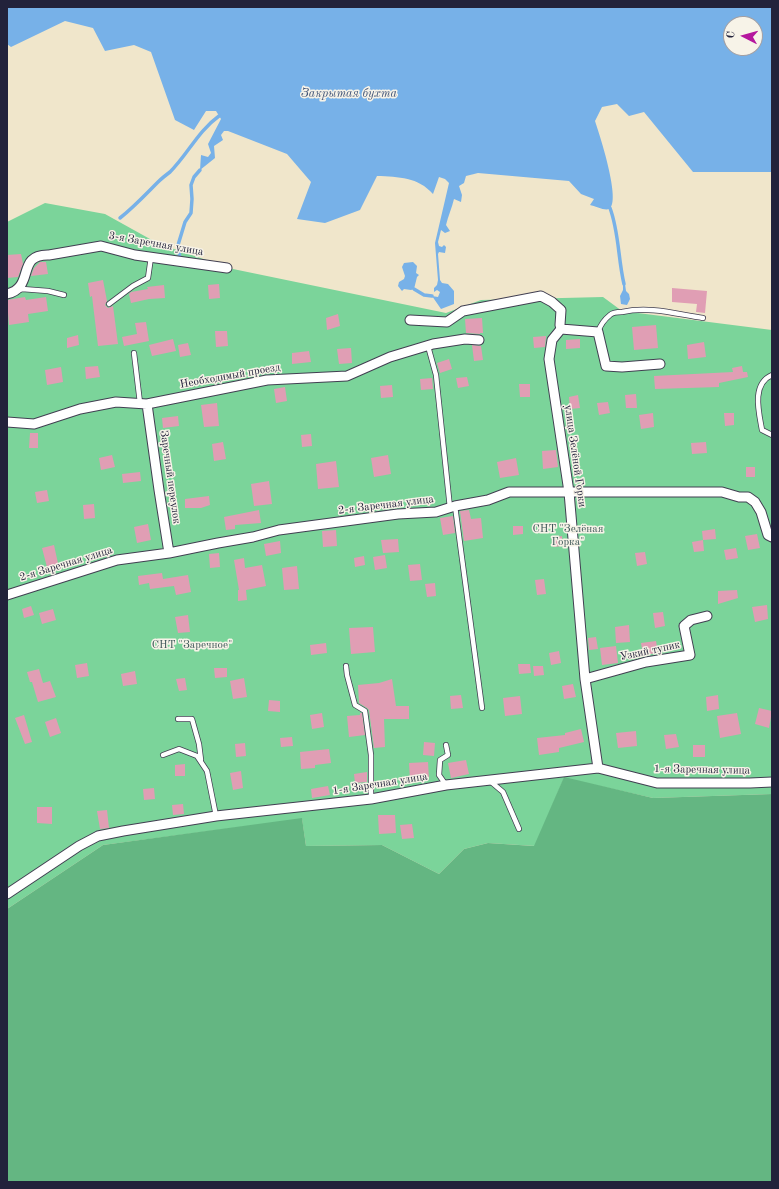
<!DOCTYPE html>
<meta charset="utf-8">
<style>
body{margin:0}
#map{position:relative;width:779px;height:1189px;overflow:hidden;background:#f0e6cb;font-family:"Old Standard TT",serif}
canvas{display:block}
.frame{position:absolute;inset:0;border:8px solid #22223b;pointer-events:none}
.north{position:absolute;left:723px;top:16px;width:40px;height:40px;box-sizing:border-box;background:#f7f3e8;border:1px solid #a29fa3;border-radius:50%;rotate:276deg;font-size:11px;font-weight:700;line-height:16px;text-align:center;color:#22223b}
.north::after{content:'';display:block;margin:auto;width:14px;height:18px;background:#b5179e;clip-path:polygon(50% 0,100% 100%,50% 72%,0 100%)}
</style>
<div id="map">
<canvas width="779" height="1189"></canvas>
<div class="frame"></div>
<div class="north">С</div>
</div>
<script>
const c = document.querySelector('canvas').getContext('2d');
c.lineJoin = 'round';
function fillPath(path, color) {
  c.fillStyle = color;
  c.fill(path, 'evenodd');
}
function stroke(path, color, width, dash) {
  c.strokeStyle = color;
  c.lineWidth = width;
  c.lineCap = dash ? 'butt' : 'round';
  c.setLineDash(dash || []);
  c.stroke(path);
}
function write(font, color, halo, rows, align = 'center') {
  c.font = font + ' "Old Standard TT",serif';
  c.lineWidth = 3;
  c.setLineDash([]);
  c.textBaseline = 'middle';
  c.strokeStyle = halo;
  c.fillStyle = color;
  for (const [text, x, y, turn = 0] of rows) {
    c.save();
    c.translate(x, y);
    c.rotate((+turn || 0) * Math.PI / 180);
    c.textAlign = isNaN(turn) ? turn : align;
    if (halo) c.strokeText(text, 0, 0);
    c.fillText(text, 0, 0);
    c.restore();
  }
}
fillPath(new Path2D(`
 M45,203L105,214L159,244L233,269L446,313L481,300L603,297L622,311L772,330V794L653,798L564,778L535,846L488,843L464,849L439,874L382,845L306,846L302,819L103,845L7,909V222Z`), '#7bd49a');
fillPath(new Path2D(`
 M564,777L653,798L772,794V1182H7V909L103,845L302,818L306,846L382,845L439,874L464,849L488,843L534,846Z`), '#64b682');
fillPath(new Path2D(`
 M7,7H772V172H693L644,112L629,116L617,104L602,107L595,121C599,133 622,202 609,209C605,211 595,206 590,205L594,199L581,194L569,181L478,173L466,176L464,183L459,186L462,195L461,202L454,199C452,208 448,216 446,225L450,231L445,233L441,230L438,242L439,246L442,247L444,245L446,247L445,253L439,252L438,254L440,280L442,283L448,284L454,291V304L441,309L432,296L438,297L440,292L437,290L434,292V288L437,285L438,280L435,243L449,183L445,179L439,177L433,194C418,177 399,177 377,176L360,210L325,223L297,219L311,182L287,154L228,131H224L221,135L223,140L214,146L215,158L200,170L201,155L208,157L211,153L208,144L221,119L216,111H206L194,130L175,120L151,52L134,45L105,51L93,28L65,21L11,47L7,44ZM731,24H755V48H731Z
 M413,262L417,266L416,273L419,275L417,277L414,289L411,290L404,289L402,291L398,286L399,282L404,279L405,276L402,267L404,263Z
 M623,284H625L626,291L629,294L630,299L627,305L621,304L620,296L623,290Z`), '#77b1e8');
stroke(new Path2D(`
 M610,208C619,232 618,259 624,284
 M120,218C134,207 146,194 158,182C162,178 166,175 170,172C188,154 198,131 219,116
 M180,260L178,245L185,222L191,213L192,199L191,185L194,177L200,170
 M414,289L424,295L432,296`), '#77b1e8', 3.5);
fillPath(new Path2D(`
 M21,254L23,264L18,277L7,278V255Z
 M40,262H46L48,274L31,276L34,268Z
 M103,280L107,301L105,305L108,308L113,306L118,344L98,346L92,296L90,297L88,283Z
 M219,284L220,298L209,299L208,285Z
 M164,285L165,298L149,299L131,303L129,294L131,292L148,289L147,287Z
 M672,288L707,291L705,313L696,312L697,304L672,302Z
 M25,297L26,300L46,297L48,311L28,314L29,322L9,325L7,300Z
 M338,314L340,326L327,330L326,318Z
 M482,318L483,333H480V334L466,333L465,319Z
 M146,322L149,341L124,346L122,337L137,334L135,323Z
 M656,325L658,348L634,350L632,327Z
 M215,331H227L228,346L216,347Z
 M78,335L79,345L67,348V338Z
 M546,336L545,347L534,348L533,337Z
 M173,339L176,351L152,356L149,345Z
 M580,339V348L566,349V340Z
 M704,342L706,357L688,359L687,345Z
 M188,343L191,355L180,357L178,345Z
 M472,345L481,346L483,360L474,361Z
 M351,348L352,363L339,364L337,349Z
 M309,351L311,362L292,364V353Z
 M449,359L452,369L440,373L437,363Z
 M98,366L100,377L86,379L85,367Z
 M742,366L743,372H747L748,377L719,383V387L655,389L654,376L733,372L732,368Z
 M61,367L63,382L47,385L45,370Z
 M467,377L469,386L458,388L456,378Z
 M432,378L433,389L421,390L420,379Z
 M519,384H530V397H520Z
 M392,385L393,397L381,398L380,386Z
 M285,387L287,401L276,403L274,389Z
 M636,394L637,408H626L625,395Z
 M578,395L580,408L570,409L569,397Z
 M608,402L610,413L599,415L597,403Z
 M217,403L219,426L204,427L201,405Z
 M653,413L654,427L641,429L639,415Z
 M724,413H734V425L725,426Z
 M178,416L179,426L163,428L162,418Z
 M30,433H38V448H29Z
 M311,434L312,446L302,447L301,435Z
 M223,442L226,459L214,461L212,444Z
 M706,442L707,453L692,454L691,443Z
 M556,450L558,467L543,469L542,451Z
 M112,455L115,467L101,470L99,458Z
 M388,455L391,474L374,477L371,458Z
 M516,458L519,475L500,478L497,462Z
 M336,461L339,487L318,489L316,464Z
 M746,467H755V477H746Z
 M140,472L141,481L123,483L122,474Z
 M269,481L272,504L254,506L251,484Z
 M47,490L49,501L37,503L35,492Z
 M209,496L210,505L201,508H185V499Z
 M94,504L95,518L84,519L83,505Z
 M259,510L261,523L235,525V529L226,530L224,517Z
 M469,510L471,519L481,518L483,538L464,541L460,511Z
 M453,516L455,533L443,535L440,518Z
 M148,524L151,540L137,543L134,527Z
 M513,526H523V534L513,535Z
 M715,529L716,539L703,540L702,531Z
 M336,530L337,546L323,547L322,531Z
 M757,534L760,548L748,550L745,536Z
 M562,536L563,546L553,547L552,538Z
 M398,539L399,552L383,553L381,540Z
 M703,540L704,551L694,552L692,542Z
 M280,541L281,553L266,556L264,544Z
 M54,545L59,568L48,571L42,548Z
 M736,548L738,558L726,560L724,550Z
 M645,552L647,564L637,566L635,553Z
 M219,553L220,567L210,568L209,554Z
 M385,555L387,568L375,570L373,557Z
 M364,556L365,565L355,567L354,558Z
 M244,558L245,568L262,565L266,586L246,590L247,600L238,601V590H239L234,560Z
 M420,564L422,580L410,581L408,565Z
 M297,566L299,589L284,590L282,568Z
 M162,573L163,579L188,575L191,592L176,595L174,586L150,589L149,583L139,585L138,576Z
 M544,579L546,594L537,595L535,580Z
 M435,583L436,596L427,597L425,584Z
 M737,590L738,598L718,604V591Z
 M767,605L768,619L755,622L752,607Z
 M31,606L34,615L24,618L22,609Z
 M53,609L56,620L42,624L39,613Z
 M663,612L665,626L655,628L653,613Z
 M188,615L190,632L178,633L175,617Z
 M629,625L630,642L616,643L615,627Z
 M373,627L375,652L351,654L349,628Z
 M596,637L598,649L589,650L588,638Z
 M656,641L658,653L643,655L641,643Z
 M326,643L327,653L311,655L310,645Z
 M616,646L618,663L602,665L600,648Z
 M559,651L561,663L551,665L549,653Z
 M87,663L89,676L77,678L75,665Z
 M518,664H530L531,673L519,674Z
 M533,666H543L544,675L534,676Z
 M214,668H227V677L215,678Z
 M39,669L43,683L50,681L56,697L38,702L32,682H30L27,672Z
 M135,671L137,684L123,686L121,674Z
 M185,678L187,690L179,691L176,679Z
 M244,678L247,697L233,699L230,681Z
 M392,679L396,706H409V719H384L385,747L374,748L369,710L367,708L359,703L358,685L379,683Z
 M573,684L576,697L564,699L562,686Z
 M461,695L463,708L451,709L450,696Z
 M718,695L719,709L707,711L706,697Z
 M520,696L522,714L505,716L503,698Z
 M269,700L280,701V712L268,711Z
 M759,708L772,711L769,728L755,724Z
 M322,713L324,727L312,729L310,715Z
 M360,713H362L365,735L349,737L347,716L360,715Z
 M737,713L741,734L720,738L717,716Z
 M24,715L32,742L25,744L15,718Z
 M56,718L61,733L50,737L45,722Z
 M581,729L584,742L559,748V752L539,755L537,738L565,735V733Z
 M636,731L637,746L618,748L616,733Z
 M676,734L679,747L666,749L664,735Z
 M292,737L293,746L281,747L280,738Z
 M424,742L435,743L434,756L423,755Z
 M245,743L246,756L236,757L235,744Z
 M693,745H705V757H693Z
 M329,749L331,763L315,765V768L301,769L300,752Z
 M466,760L469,774L451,778L448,763Z
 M428,762L429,779L410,780L409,763Z
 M185,764V776H175V765Z
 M241,771L243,788L233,790L230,773Z
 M367,772V782L355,783L354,774Z
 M328,786L330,795L312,798L311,789Z
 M154,788L155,799L144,800L143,789Z
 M183,804L184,814L173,815L172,805Z
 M37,807H52V824L37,823Z
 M107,810L109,828L100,829L97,811Z
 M378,815H395L396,833L379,834Z
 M412,824L414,838L402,839L400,825Z`), '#e09eb4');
const lane = new Path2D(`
 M19,290L22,289L48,291L64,295
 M109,304L133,286L148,278L151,257
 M598,332C600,326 605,319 610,315C613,312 619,312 622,312C650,306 676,314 703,318
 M428,346L436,375L450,508
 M134,353L140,403
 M772,375C751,384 759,413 762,430L772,435
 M455,506L482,708
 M346,666L347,675L355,705L365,711L371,755V799
 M178,719H192L199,744L201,760
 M446,745L448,755L440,760L439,775L446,785
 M163,755L179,749L197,756L207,771L216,816
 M490,781L503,792L519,829`);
const street = new Path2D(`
 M7,294C36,287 15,254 49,255L101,246L135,255L227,268
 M410,320L447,322L463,311L541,296L552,302L561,310L560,325L561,329L552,340L549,359L569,492L585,679L598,768
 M561,329L598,332L606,366L622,367L660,364
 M147,404L159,490L169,553
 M7,422L34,424L80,409L116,402L147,404L267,380L347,376L390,357L433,344L465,339L479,340
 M7,595L117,560L169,553L218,543L253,537L279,530L398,514L436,512L455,506L488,500L509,492H722L739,497H748L755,502L761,512L768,535L772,537
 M585,679L646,662L690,655L684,626L691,620L707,616
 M7,894L79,846L98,836L123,831L216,816L371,799L446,785L598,768L657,783H750L772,782`);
stroke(lane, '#413f51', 6);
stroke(street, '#413f51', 11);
stroke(lane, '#fff', 4.5);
stroke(street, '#fff', 9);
write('11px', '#22223b', '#f7f3e8', [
 ["3-я Заречная улица",156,244,10],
 ["Необходимый проезд",230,376,-10],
 ["улица Зелёной Горки",575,456,82],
 ["Заречный переулок",170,477,82],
 ["2-я Заречная улица",386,505,-7],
 ["2-я Заречная улица",66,564,-17],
 ["Узкий тупик",650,651,-12],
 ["1-я Заречная улица",702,770,1],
 ["1-я Заречная улица",380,784,-9]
]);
write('11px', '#3d5758', '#f7f3e8', [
 ["СНТ \"Зелёная",568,529],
 ["Горка\"",568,542],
 ["СНТ \"Заречное\"",192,645]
]);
write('italic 12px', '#405478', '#f7f3e8', [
 ["Закрытая бухта",349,94]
]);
</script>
